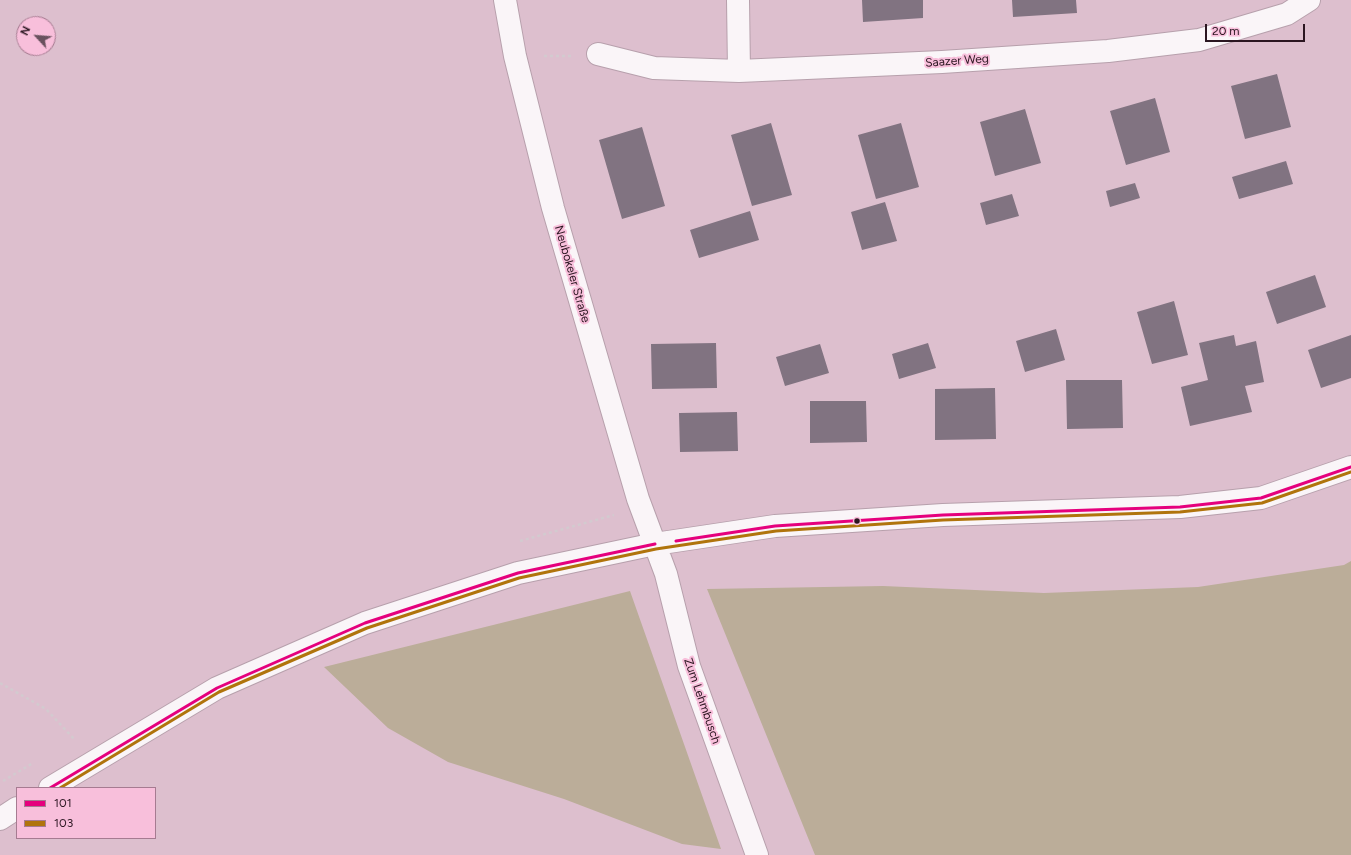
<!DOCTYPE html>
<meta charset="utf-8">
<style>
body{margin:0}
#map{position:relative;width:1351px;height:855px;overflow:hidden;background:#ddbfce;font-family:Figtree,sans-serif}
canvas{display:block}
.legend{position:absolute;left:16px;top:787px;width:140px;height:52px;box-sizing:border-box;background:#f8bfdb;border:1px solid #a67b91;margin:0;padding:5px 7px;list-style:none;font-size:12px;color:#2b1621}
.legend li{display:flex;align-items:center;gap:8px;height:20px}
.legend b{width:20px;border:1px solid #a67b91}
.north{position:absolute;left:16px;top:16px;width:40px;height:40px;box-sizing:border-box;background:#f8bfdb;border:1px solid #a67b91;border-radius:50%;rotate:296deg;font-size:11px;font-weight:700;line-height:16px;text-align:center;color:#2b1621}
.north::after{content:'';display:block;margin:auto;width:14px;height:18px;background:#69515e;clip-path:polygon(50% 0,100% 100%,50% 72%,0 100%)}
.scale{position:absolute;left:1205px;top:24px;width:100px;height:18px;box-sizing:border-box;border:2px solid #2b1621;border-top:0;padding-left:5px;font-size:12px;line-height:14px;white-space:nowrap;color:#2b1621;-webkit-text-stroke:3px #f8bfdb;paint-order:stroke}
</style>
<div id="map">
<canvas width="1351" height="855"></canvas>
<ul class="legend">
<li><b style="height:5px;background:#e5007d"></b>101</li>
<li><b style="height:5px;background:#b0740c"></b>103</li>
</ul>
<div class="north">N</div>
<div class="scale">20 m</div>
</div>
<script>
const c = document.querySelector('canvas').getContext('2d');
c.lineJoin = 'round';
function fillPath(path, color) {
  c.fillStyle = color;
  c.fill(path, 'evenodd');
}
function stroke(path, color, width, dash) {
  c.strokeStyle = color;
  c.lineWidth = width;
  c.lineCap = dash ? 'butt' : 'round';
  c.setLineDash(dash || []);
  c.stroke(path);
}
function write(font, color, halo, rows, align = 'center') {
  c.font = font + ' Figtree,sans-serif';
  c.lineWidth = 4;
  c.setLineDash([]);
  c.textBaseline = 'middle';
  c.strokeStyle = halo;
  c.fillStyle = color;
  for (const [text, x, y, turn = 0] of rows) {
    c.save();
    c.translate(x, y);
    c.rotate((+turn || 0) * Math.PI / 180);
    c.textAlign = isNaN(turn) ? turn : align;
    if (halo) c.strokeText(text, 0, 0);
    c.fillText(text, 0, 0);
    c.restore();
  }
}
fillPath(new Path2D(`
 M1351,561V855H815L707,589L883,586L1044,593L1198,587L1344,565Z
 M630,591L721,849L682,844L564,799L448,762L388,728L324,667Z`), '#bbad99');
fillPath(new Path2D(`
 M862,0H923V18L863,22Z
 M1012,0H1076L1077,13L1013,17Z
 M1277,74L1291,127L1245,139L1231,86Z
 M1155,98L1170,152L1126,165L1110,111Z
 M1025,109L1041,163L995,176L980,122Z
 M771,123L792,195L752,206L731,135Z
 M901,123L919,187L876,199L858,135Z
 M642,127L665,206L622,219L599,140Z
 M1286,161L1293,184L1239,199L1232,177Z
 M1135,183L1140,198L1110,207L1106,191Z
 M1012,194L1019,216L986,225L980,203Z
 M885,202L897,241L862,250L851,212Z
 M750,211L759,240L699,258L690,230Z
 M1315,275L1326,307L1277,324L1266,292Z
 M1174,301L1188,355L1152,364L1137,312Z
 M1056,329L1065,360L1025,372L1016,341Z
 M1234,335L1236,346L1256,341L1264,382L1245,386L1252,412L1190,426L1181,387L1208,380L1199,343Z
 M1351,335V378L1321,388L1308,350Z
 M716,343L717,388L652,389L651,344Z
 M928,343L936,368L899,379L892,354Z
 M820,344L829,373L785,386L776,357Z
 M1066,380H1122L1123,428L1067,429Z
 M995,388L996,439L935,440V389Z
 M810,401H866L867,442L810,443Z
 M737,412L738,451L680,452L679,413Z`), '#817381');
const minor = new Path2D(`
 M505,0L515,56L553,208L638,499L666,574L689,666L757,855
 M738,0L739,71
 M598,54L654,68L739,71L942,62L1108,51L1199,40L1287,14L1309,0
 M50,788L217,688L365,623L518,573L655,544L775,526L943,515L1180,507L1261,498L1351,467
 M0,819L17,808`);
stroke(minor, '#b7a0ac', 24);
stroke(new Path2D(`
 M544,56H571
 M520,541L614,515
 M0,683L46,709L75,740
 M3,781L33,763`), '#d3cacf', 2.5, [3, 3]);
stroke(minor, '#faf5f8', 22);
stroke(new Path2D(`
 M676,541L775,526L943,515L1180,507L1261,498L1351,467
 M50,788L217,688L365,623L518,573L655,544`), '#e5007d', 3);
stroke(new Path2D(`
 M60,788L219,692L367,628L519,578L656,549L776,531L943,520L1180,512L1262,503L1351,472`), '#b0740c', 3);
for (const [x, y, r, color] of [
 [857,521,3.5,"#2b1621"]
]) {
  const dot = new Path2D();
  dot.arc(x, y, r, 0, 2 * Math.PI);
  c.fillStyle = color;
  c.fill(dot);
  stroke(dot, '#f8bfdb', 1.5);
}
write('12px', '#2b1621', '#f8bfdb', [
 ["Saazer Weg",957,61,-4],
 ["Neubokeler Straße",572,274,74],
 ["Zum Lehmbusch",702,701,71]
]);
</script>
